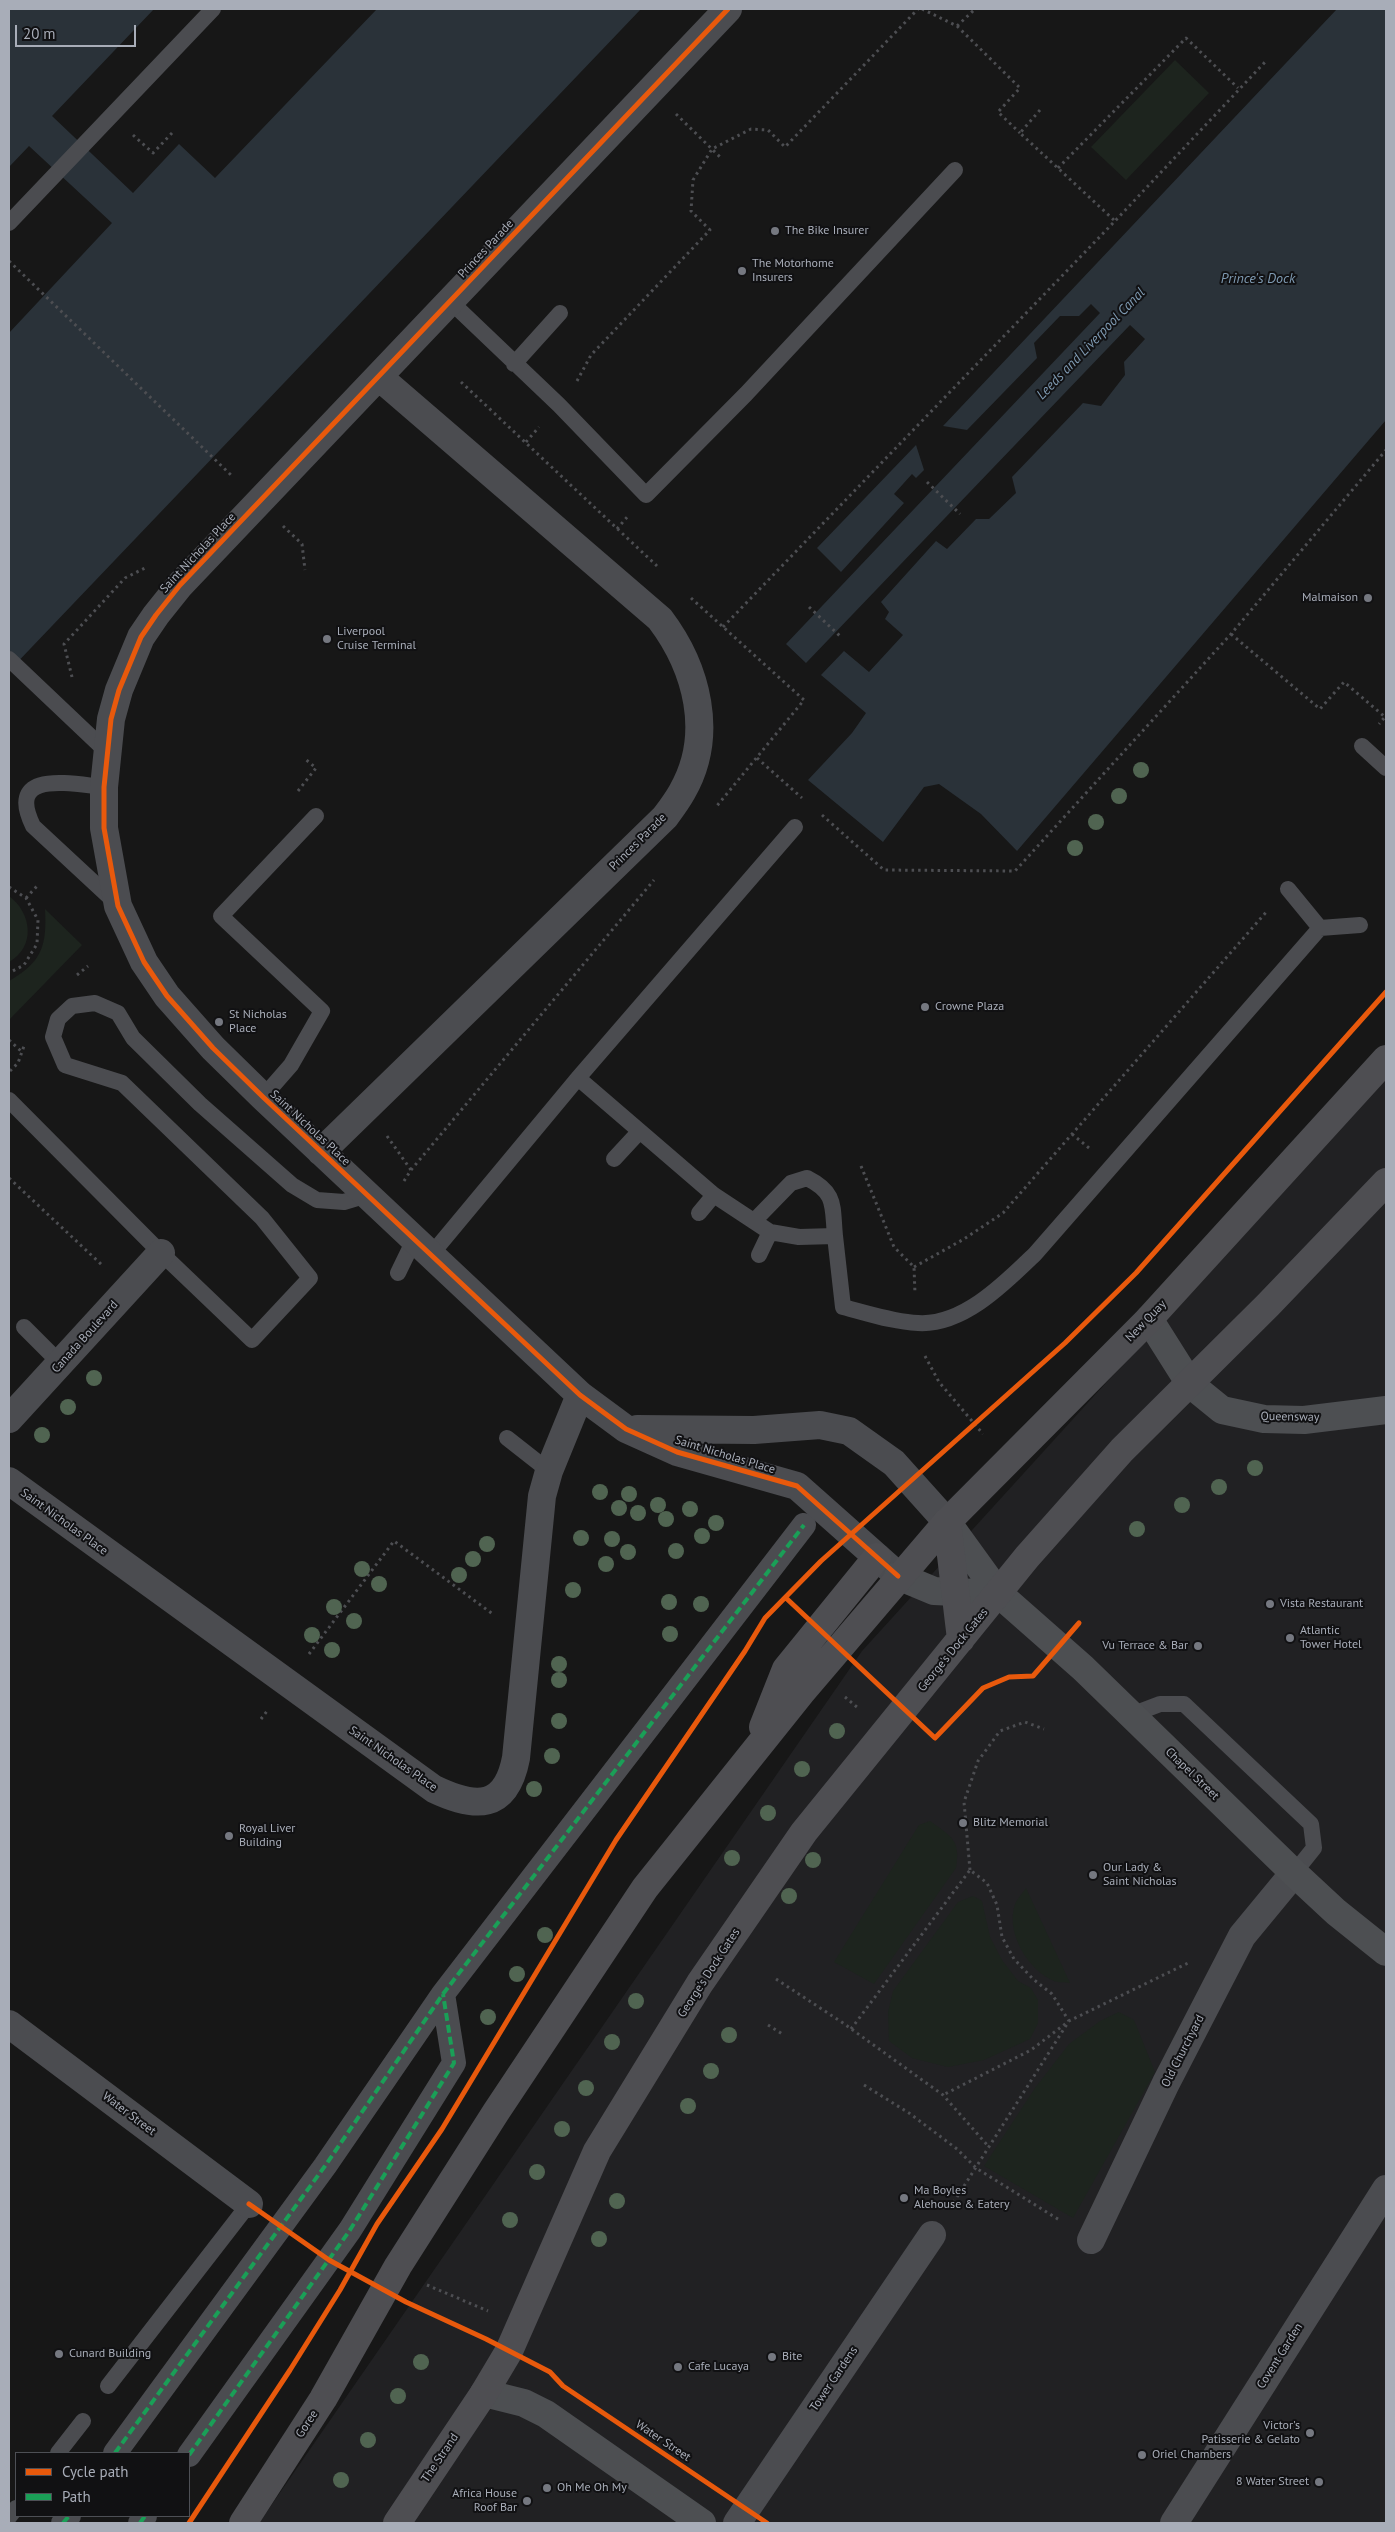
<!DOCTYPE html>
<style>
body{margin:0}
#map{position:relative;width:1395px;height:2532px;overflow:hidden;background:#171717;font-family:"PT Sans",sans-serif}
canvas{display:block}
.frame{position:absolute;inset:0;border:10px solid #a8adb8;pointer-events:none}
.legend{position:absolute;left:15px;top:2452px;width:175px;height:65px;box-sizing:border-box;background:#111113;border:1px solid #4d4f55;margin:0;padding:6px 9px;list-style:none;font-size:15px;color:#a8adb8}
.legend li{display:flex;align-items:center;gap:10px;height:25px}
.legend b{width:25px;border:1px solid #4d4f55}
.scale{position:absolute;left:15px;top:25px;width:121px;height:22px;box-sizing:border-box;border:2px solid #a8adb8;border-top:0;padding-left:6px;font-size:15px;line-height:18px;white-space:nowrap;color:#a8adb8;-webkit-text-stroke:4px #111113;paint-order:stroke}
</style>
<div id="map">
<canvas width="1395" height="2532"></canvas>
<div class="frame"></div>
<ul class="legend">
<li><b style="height:6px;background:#e8590c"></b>Cycle path</li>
<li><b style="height:6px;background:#1a9f57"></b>Path</li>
</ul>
<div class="scale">20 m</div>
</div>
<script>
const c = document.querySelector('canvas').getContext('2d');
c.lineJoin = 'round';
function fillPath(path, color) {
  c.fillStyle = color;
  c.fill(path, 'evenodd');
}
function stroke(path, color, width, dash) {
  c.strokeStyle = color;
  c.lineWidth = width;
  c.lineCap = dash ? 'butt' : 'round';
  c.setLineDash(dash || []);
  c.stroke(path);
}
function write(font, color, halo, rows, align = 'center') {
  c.font = font + ' "PT Sans",sans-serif';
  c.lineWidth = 4;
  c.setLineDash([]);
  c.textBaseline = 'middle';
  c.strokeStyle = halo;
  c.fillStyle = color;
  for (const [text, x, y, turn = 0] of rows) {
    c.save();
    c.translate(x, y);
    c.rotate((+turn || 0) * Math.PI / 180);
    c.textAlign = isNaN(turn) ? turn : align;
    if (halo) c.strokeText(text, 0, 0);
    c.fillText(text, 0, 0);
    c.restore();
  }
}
fillPath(new Path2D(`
 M1386,1075V2523H259L862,1651Z`), '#212123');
fillPath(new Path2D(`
 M1175,60L1209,93L1126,180L1091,147Z
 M9,896C32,913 36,947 9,962Z
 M45,909L82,945L9,1020V981C42,962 47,946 45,909Z
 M930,1821C951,1836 961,1840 956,1868L874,1984L834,1962L919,1825Z
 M1026,1888L1070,1983C1065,1982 1059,1983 1054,1981C1029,1971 1007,1935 1014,1908C1015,1901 1022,1894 1026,1888Z
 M973,1896L982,1901L990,1937L1002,1960L1018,1981L1031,1988L1038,2000V2023L1030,2039L984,2060L948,2067L912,2058L889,2041L888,2012L893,1991L958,1902Z
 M1119,2012L1134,2020L1155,2072L1073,2218L984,2166L1035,2088L1069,2044L1100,2021Z`), '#1d241e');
fillPath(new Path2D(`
 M9,9H641L9,671Z
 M1337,9H1386V420L1017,851L981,814L939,784L924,787L883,842L808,780L852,733L866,713L821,675L844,651L869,672L903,635L885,619L889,612L881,602L936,541L947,549L976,519H989L1016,493L1012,477L1083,403L1101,406L1125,375L1124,362L1145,339L1130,325L806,663L786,644L1100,313L1091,304L1079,316H1060L1034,343L1037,358L967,430L943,426Z
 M916,445L924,470L916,478L912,474L894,494L904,503L841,572L817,548Z`), '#2a3239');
fillPath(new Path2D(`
 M154,9H377L215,178L179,144L133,193L52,116Z
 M29,146L112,223L9,333V167Z`), '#171717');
stroke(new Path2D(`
 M922,9L957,26L975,9
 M957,26L1020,88L998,112L1020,133
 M1040,110L1020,133L1115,221
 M676,114L720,157
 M133,135L153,153L173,132
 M1058,168L1186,38L1238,88
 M9,261L232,476
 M577,381L591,355L710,230L691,211L693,180L712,149L751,129L768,130L785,147L918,9
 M461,382L657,566
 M526,442L539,427
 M927,482L960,514
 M283,526L302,544L305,570
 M617,529L628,516
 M691,598L804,700L716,807
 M809,607L841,637
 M723,627L1115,221L1266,61
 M1231,634L1320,709L1344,682L1385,717L1379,724
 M72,677L64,644L125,578L145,568
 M757,758L802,798
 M298,791L316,768L304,758
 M822,815L884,870L1015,871L1231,634L1386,450
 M9,887L26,898L38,920L37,944L24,965L9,973
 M26,898L38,885
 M77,975L88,966
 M9,1040L22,1052
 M10,1071L18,1063L24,1046
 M1072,1134L1089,1148
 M387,1136L411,1170
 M861,1166L894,1247L914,1267L915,1294
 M9,1178L103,1266
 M404,1181L411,1170L654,880
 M914,1267L964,1239L1003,1213L1268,910
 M925,1356L939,1382L983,1434
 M309,1654L394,1541L494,1615
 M845,1697L858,1708
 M261,1719L267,1711
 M970,1870L964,1802L978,1761L1000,1731L1025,1722L1044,1729
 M776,1979L843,2023L943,2095L989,2147
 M768,2025L784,2035
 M851,2029L970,1870L987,1883L997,1905L1002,1937L1014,1959L1033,1979L1052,1994L1069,2021L1031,2050L943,2095
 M864,2085L909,2113L957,2149L976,2168L1061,2221
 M950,2208L1069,2021L1188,1963
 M427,2285L488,2311`), '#4d4e52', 3, [2.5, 4]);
stroke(new Path2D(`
 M9,223L213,9
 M451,302L559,405L646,495L746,394L955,170
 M514,364L560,313
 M9,659L106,751
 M1362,746L1386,768
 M104,787C71,784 5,769 33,826L117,904
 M1320,928L1360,925
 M578,1078L714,1195L770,1232L799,1237L835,1236L843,1307C867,1313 893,1322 918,1323C963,1326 1005,1283 1035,1254L1320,928L1288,889
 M263,1097L291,1065L322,1011L221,916L316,816
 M9,1100L161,1253L252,1340L310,1278L262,1218L122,1083L65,1065L53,1037L58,1019L72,1006L95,1003L118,1013L133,1038L200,1104L292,1185L317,1200L344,1202L367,1195
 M614,1159L639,1132
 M699,1213L714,1195
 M755,1220L791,1183L807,1178C837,1193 832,1206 835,1236
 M759,1255L770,1232
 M430,1256L578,1078L795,827
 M398,1273L414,1240
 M24,1327L61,1364
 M507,1438L549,1471
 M1131,1715L1160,1704H1184L1311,1824L1314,1848L1294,1873
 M108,2386L249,2204
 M58,2453L83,2421
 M9,2517L16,2508`), '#4b4c50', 16);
stroke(new Path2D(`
 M115,2453L325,2166L443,1994L804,1525
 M189,2455L350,2230L454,2063L443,1994
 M63,2523L69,2516
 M140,2523L145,2516`), '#4b4c50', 24);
stroke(new Path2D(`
 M728,9L180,585L156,615L141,637L119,690L111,719L104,787V828L118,906L144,962L167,996L213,1048L263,1097L580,1395L626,1429L677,1452L797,1486L895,1573
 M321,1152L665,817C671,809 677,801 682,792C715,735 697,668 660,619L379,377
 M9,1419L161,1253
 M637,1429L754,1430L820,1425L849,1431L894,1463L947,1522
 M9,1481L434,1789C476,1809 506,1810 516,1758L542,1496L549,1471L580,1395
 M9,2024L249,2204
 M1091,2240L1166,2083L1242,1936L1294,1873
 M737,2523L932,2235
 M1174,2523L1386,2189`), '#4b4c50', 28);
stroke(new Path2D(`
 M1149,1319L1190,1384L1222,1410L1264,1419L1304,1420L1386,1410
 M947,1522L999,1594L1083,1668L1294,1873L1336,1912L1386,1952
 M898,1576L934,1591L999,1594
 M484,2393L524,2403L546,2414L702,2523`), '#4d4f52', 28);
stroke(new Path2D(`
 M947,1522L961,1639
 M763,1727L786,1669L877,1557
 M243,2523L323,2399L398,2266L496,2112L645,1888L801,1693L947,1522L1149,1319L1386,1059
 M397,2523L484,2393L509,2351L597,2151L700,1983L804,1832L1027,1557L1122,1450L1268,1305L1386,1182`), '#4e4e52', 28);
stroke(new Path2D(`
 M115,2453L325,2166L443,1994L804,1525
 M189,2455L350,2230L454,2063L443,1994
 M63,2523L69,2516
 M140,2523L145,2516`), '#1a9f57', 4, [8, 4]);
stroke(new Path2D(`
 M728,9L180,585L156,615L141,637L119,690L111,719L104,787V828L118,906L144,962L167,996L213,1048L263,1097L580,1395L626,1429L677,1452L797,1486L898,1576
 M786,1598L935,1738L983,1688L1009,1677L1033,1676L1079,1623
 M249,2204L329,2260L406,2302L486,2339L550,2372L563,2386L767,2523
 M189,2523L290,2370L340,2290L377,2224L442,2129L616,1840L745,1651L765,1618L821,1561L1065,1343L1136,1273L1386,992`), '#e8590c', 5);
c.fillStyle = '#506451';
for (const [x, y] of [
 [1141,770],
 [1119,796],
 [1096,822],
 [1075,848],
 [94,1378],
 [68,1407],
 [42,1435],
 [1255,1468],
 [1219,1487],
 [600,1492],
 [629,1494],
 [658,1505],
 [1182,1505],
 [619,1508],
 [690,1509],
 [638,1513],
 [666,1519],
 [716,1523],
 [1137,1529],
 [702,1536],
 [581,1538],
 [612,1539],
 [487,1544],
 [676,1551],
 [628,1552],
 [473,1559],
 [606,1564],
 [362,1569],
 [459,1575],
 [379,1584],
 [573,1590],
 [669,1602],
 [701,1604],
 [334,1607],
 [354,1621],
 [670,1634],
 [312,1635],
 [332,1650],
 [559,1664],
 [559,1680],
 [559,1721],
 [837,1731],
 [552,1756],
 [802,1769],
 [534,1789],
 [768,1813],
 [732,1858],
 [813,1860],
 [789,1896],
 [545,1935],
 [517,1974],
 [636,2001],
 [488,2017],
 [729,2035],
 [612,2042],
 [711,2071],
 [586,2088],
 [688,2106],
 [562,2129],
 [537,2172],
 [617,2201],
 [510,2220],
 [599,2239],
 [421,2362],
 [398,2396],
 [368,2440],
 [341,2480]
]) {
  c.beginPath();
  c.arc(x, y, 8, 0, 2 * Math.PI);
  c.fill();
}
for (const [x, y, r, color] of [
 [775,231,5,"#757880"],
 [742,271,5,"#757880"],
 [1368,598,5,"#757880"],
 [327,639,5,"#757880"],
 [925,1007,5,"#757880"],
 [219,1022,5,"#757880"],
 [1270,1604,5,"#757880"],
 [1290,1638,5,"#757880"],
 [1198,1646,5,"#757880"],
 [963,1823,5,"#757880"],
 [229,1836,5,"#757880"],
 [1093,1875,5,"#757880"],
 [904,2198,5,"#757880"],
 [59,2354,5,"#757880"],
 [772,2357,5,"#757880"],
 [678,2367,5,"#757880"],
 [1310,2433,5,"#757880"],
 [1142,2455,5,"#757880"],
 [1319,2482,5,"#757880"],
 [547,2488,5,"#757880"],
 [527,2501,5,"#757880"]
]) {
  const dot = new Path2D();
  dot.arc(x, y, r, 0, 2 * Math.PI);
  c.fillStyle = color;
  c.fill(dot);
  stroke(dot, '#111113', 2);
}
write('12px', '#a8adb8', '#111113', [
 ["The Bike Insurer",785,231],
 ["The Motorhome",752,264],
 ["Insurers",752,278],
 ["Malmaison",1358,598,"right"],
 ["Liverpool",337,632],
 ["Cruise Terminal",337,646],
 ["Crowne Plaza",935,1007],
 ["St Nicholas",229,1015],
 ["Place",229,1029],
 ["Vista Restaurant",1280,1604],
 ["Atlantic",1300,1631],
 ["Tower Hotel",1300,1645],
 ["Vu Terrace & Bar",1188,1646,"right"],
 ["Blitz Memorial",973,1823],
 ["Royal Liver",239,1829],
 ["Building",239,1843],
 ["Our Lady &",1103,1868],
 ["Saint Nicholas",1103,1882],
 ["Ma Boyles",914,2191],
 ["Alehouse & Eatery",914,2205],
 ["Cunard Building",69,2354],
 ["Bite",782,2357],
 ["Cafe Lucaya",688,2367],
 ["Victor's",1300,2426,"right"],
 ["Patisserie & Gelato",1300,2440,"right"],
 ["Oriel Chambers",1152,2455],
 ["8 Water Street",1309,2482,"right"],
 ["Oh Me Oh My",557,2488],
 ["Africa House",517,2494,"right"],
 ["Roof Bar",517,2508,"right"]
], 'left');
write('12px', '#a8adb8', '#111113', [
 ["Princes Parade",486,249,-47],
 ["Saint Nicholas Place",198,553,-47],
 ["Princes Parade",638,842,-45],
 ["Saint Nicholas Place",310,1128,43],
 ["New Quay",1146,1321,-46],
 ["Canada Boulevard",85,1337,-48],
 ["Queensway",1290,1417,1],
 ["Saint Nicholas Place",725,1455,17],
 ["Saint Nicholas Place",64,1522,36],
 ["George's Dock Gates",953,1650,-51],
 ["Saint Nicholas Place",393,1759,35],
 ["Chapel Street",1192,1774,44],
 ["George's Dock Gates",709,1973,-57],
 ["Old Churchyard",1183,2051,-63],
 ["Water Street",129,2114,37],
 ["Covent Garden",1280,2356,-58],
 ["Tower Gardens",834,2379,-56],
 ["Goree",307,2424,-57],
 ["Water Street",663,2441,34],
 ["The Strand",440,2458,-56]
]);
write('italic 14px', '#7f9bb3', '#111113', [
 ["Prince's Dock",1258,279],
 ["Leeds and Liverpool Canal",1091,344,-46]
]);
</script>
